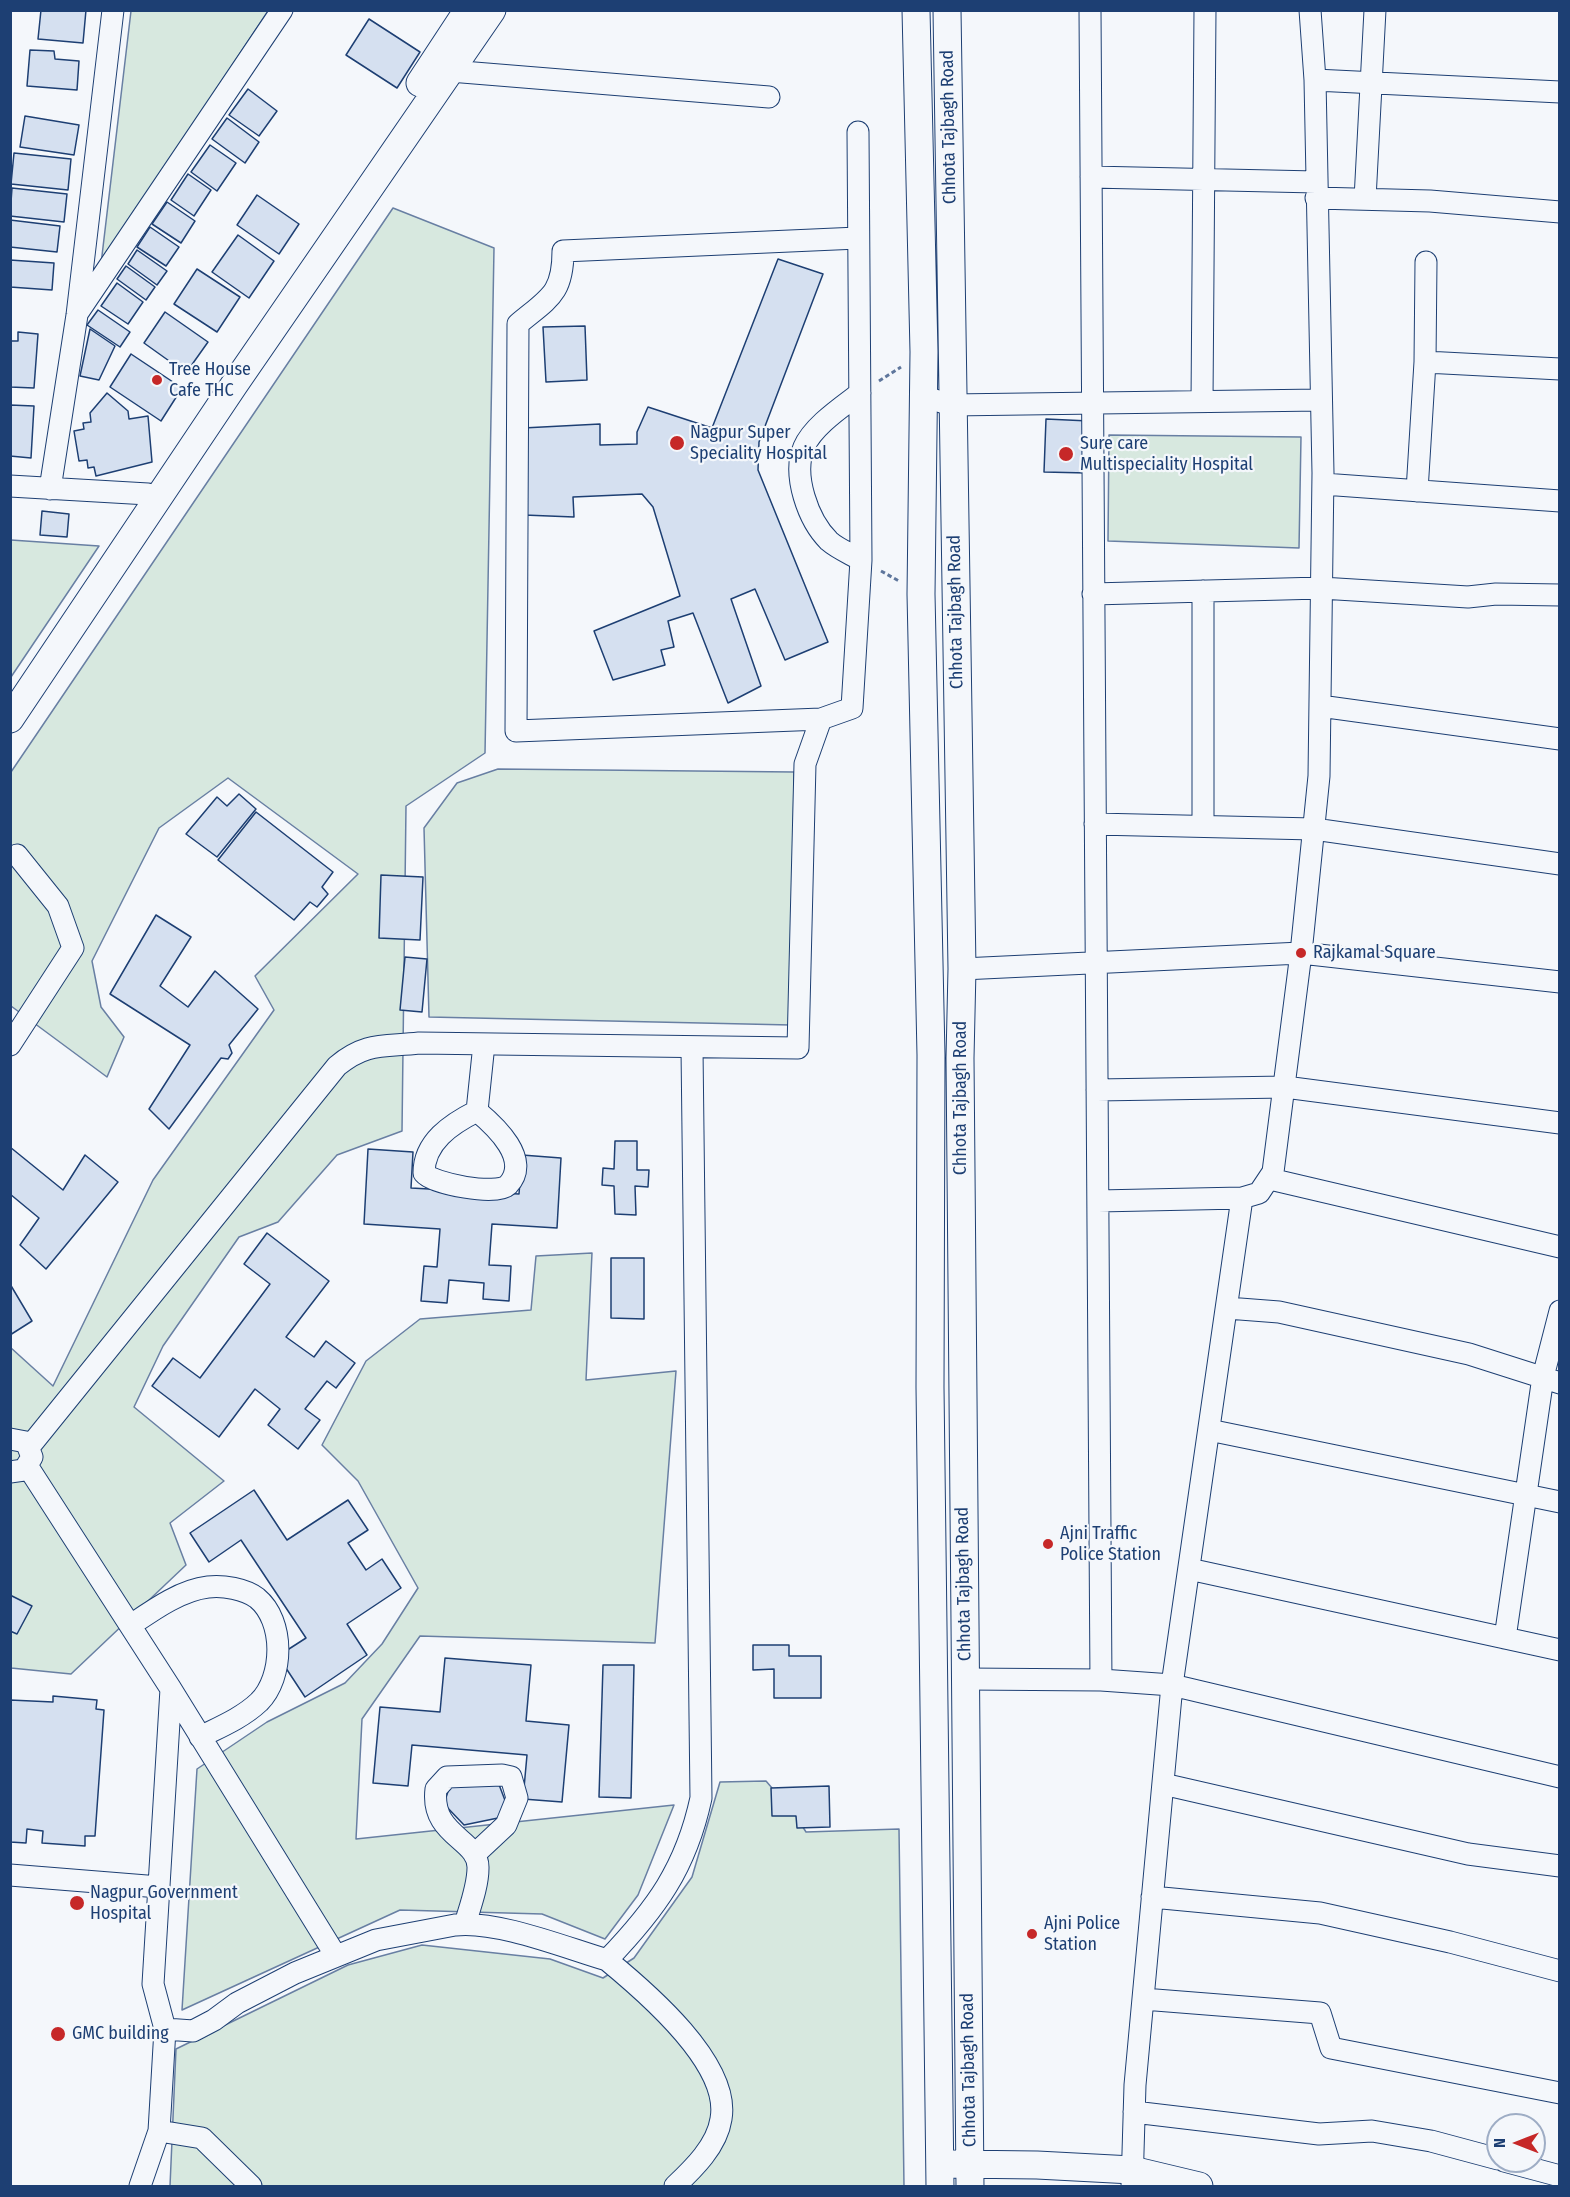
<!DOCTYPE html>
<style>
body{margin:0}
#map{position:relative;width:1570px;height:2197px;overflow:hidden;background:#f4f7fb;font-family:"Fira Sans Condensed",sans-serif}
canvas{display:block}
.frame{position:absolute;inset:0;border:12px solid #1d3f73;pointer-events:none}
.north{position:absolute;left:1486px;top:2113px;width:60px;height:60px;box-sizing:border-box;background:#f4f7fb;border:2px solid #9eadc5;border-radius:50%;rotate:270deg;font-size:16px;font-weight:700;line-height:24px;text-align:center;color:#1d3f73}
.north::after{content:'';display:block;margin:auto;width:21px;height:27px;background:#c62828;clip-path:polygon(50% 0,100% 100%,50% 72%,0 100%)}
</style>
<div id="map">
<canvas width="1570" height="2197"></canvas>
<div class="frame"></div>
<div class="north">N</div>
</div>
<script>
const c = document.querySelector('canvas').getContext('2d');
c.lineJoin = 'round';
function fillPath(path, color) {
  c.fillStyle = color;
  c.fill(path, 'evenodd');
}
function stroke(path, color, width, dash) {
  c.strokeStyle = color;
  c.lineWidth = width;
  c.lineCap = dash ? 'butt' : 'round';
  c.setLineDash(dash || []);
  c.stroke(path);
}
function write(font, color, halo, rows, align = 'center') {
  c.font = font + ' "Fira Sans Condensed",sans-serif';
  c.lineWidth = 4.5;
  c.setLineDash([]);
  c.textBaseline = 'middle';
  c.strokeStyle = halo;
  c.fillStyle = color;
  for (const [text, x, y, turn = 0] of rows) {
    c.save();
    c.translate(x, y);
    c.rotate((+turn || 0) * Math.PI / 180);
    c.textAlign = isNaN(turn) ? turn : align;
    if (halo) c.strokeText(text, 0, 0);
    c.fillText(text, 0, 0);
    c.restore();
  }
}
const green = new Path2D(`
 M131,11H268L101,264Z
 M393,208L494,248L485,753L406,806L402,1131L337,1155L278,1222L239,1237L163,1346L134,1407L224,1481L170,1523L186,1565L71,1674L11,1668L10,1347L53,1386L153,1180L274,1010L255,976L358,874L228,778L159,828L92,961L101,1007L124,1037L107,1077L11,1006V772Z
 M1109,435L1301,437L1299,548L1108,541Z
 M11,540L99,546L11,677L10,540Z
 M498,769L794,772L791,1025L429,1017L424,828L457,783Z
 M592,1253L586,1380L676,1371L655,1643L420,1636L362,1719L356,1839L674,1805L638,1895L605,1939L542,1914L400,1910L182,2010L197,1769L267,1722L345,1683L382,1644L418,1588L358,1481L322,1445L366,1361L420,1319L531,1310L536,1256Z
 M766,1781L796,1816L806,1832L899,1829L904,2186H170L176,2049L348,1965L422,1945L550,1959L603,1978L634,1958L692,1877L720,1782Z`);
fillPath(green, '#d7e8df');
stroke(green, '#687fa3', 1.5);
const building = new Path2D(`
 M41,10H86L83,43L38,39Z
 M369,19L420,52L397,88L346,55Z
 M30,50L54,51L55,59L79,61L77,90L27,86Z
 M248,89L277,111L259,136L229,115Z
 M25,116L79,125L74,155L20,147Z
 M227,118L259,142L245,163L212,139Z
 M210,145L236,163L217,191L191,172Z
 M14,153L71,159L68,190L11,184Z
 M188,174L211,190L194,216L171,200Z
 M12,188L67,194L64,222L10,216Z
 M257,195L299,224L279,254L237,225Z
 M167,202L195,221L181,243L152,224Z
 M10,220L60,226L57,252L10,247Z
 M150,227L179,247L166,266L137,247Z
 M238,235L274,261L249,298L212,272Z
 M137,250L167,271L157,285L128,264Z
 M778,259L823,274L759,442L758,470L828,642L785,660L755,589L731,599L761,686L728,703L693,613L668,621L674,647L661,650L665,665L613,680L594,631L680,596L653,507L642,494L573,497L574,517L524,515L523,428L600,424V445L637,444V432L648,407L712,428Z
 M10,260L54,263L52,290L10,287Z
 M126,266L155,287L146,300L117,279Z
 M197,269L240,297L217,332L174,304Z
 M117,283L143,302L128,324L101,306Z
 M98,310L130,332L120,347L87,325Z
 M165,312L208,342L186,373L144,343Z
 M585,326L587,380L546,382L543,327Z
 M90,329L115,346L99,380L80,376Z
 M18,332L38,334L34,388L10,387V341H18Z
 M131,354L182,388L161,421L110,387Z
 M107,393L128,411L129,419L148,416L152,462L96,476L94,467L88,468L87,460L79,461L74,431L84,429L83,423L91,422L90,413Z
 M10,405L34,406L31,458L10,456Z
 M1046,419L1089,421L1087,473L1044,472Z
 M42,511L69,514L67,537L40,535Z
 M239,794L256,809L217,857L186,834L217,797L227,806Z
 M256,812L333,872L322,887L328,894L317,907L310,902L294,920L218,860Z
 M381,875L423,877L420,940L379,938Z
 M156,915L191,937L160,986L188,1007L215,971L258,1009L229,1045L232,1053L228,1059L221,1058L169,1129L149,1109L190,1045L110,994Z
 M405,957L427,959L422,1012L400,1010Z
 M615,1141H637V1170H649L648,1187L635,1186L636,1215L615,1214L614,1186L602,1185L603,1168L614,1169Z
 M10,1147L63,1190L85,1155L118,1182L46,1269L20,1245L39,1218L10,1194Z
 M368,1149L413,1152L411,1188L519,1194L522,1155L561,1158L557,1228L492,1224L489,1265L511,1266L509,1301L483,1299L484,1283L449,1280L447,1303L421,1301L424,1266L437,1267L440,1229L364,1224Z
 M267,1233L329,1281L286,1337L314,1357L326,1341L355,1363L336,1388L327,1381L305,1409L320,1420L298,1449L268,1425L280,1409L255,1389L219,1437L152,1386L173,1358L200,1378L270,1284L244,1264Z
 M611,1258H644V1319L611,1318Z
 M10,1284L32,1321L10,1335Z
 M254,1490L287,1540L348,1500L368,1530L348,1543L366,1570L382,1559L401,1588L347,1624L367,1655L305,1697L278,1656L306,1638L241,1540L209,1562L190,1533Z
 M10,1595L32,1606L17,1634L10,1631Z
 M753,1645H789V1656H821V1698H774V1669L753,1670Z
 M445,1658L531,1665L526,1721L569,1725L562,1802L523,1799L527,1755L412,1745L408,1786L373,1783L380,1707L440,1712Z
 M603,1665H634L631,1798L599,1797Z
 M53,1696L97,1700L96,1709L104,1710L95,1836H85V1846L42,1843L43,1831L27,1829L26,1843L10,1842V1700L53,1702Z
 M451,1782H498L506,1803L498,1818L464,1825L444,1804Z
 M829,1786L830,1827L797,1828L796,1816H772L771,1788Z`);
fillPath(building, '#d5e0f0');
stroke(building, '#1d3f73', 1.5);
const minor = new Path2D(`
 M1310,10L1315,80L1323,473L1319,776L1301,953L1273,1172L1259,1193L1242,1198L1172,1685L1560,1777
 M450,71L769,97
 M1315,80L1560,92
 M1091,177L1316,182
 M1316,198L1430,201L1560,212
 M1365,199L1375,10
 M858,238L563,251C563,294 549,298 518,324L516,731L821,719L852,708L861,560L858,132
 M79,311L282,10
 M1425,362L1426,262
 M860,393C842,407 813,426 804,447C792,475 808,520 829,541C838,549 851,554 861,560
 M922,396L951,405L1320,400
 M1202,401L1205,10
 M1323,484L1560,501
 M10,486L148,494
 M50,489L77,315L113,10
 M1417,491L1425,362L1560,369
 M1203,591V826
 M1093,594L1321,588L1468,597L1496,594L1560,595
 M1320,706L1560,739
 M1095,824L1314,829L1560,864
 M962,969L1301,953L1560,982
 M10,1045L73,948L58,906L17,855
 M1097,1090L1285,1087L1560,1123
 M477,1111C495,1126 532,1160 508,1185C497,1196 433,1184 424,1173C424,1142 451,1124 477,1111L484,1044
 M1270,1179L1560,1247
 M1098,1201L1242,1198
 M1227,1308L1279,1312L1469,1354L1560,1383
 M1209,1430L1560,1502
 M10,1439L26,1442L32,1457L24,1470L10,1472
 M30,1446L337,1066C366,1042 383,1047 419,1043L798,1048L805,764L821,719
 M28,1467L171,1689L153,1984L165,2029L159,2131L140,2186
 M1189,1569L1560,1650
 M131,1625C153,1610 181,1590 208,1587C223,1585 245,1589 257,1598C285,1621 284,1677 259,1702C242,1718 220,1727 200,1737
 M1505,1638L1543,1377L1560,1311
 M965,1679L1101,1680L1090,10
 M1101,1680L1172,1685L1135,2085L1132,2186
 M171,1689L336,1956
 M1163,1784L1468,1854L1560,1866
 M10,1875L159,1887
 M1152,1897L1320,1913L1450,1942L1560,1971
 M465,1924C470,1907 478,1886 478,1868C479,1839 430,1836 436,1789L447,1777L502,1775L511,1777L517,1798L506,1825L475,1854
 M607,1960C646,1992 731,2064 721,2119C717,2146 693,2169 675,2186
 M1143,1999L1320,2013L1331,2048L1560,2093
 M165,2029L193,2031L214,2020L237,2003L295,1973L376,1940L455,1925C497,1920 566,1948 607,1960C656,1909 686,1868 701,1798L692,1049
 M1134,2112L1319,2134L1372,2131L1431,2141L1498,2159
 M159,2131L202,2138L251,2186
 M1504,2161L1560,2176`);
const major = new Path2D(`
 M916,10L924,352L921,594L931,1055L930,1387L940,2186
 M947,10L962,969L960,1058L970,2186
 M420,83L468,10
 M10,719L234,385L492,10
 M953,2164L1037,2165L1132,2170L1199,2186`);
stroke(minor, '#1d3f73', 23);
stroke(major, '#1d3f73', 29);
stroke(new Path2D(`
 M879,381L901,367
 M881,571L899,581`), '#5e769c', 3, [4.5, 3]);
stroke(minor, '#f4f7fb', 21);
stroke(major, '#f4f7fb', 27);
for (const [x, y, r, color] of [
 [157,380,6,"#c62828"],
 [677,443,8,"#c62828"],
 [1066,454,8,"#c62828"],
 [1301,953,6,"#c62828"],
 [1048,1544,6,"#c62828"],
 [77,1903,8,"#c62828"],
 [1032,1934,6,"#c62828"],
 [58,2034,8,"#c62828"]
]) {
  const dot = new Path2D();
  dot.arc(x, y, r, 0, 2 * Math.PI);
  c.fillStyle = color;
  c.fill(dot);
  stroke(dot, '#f4f7fb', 2);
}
write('18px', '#1d3f73', '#f4f7fb', [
 ["Chhota Tajbagh Road",949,127,-91],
 ["Chhota Tajbagh Road",956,612,-91],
 ["Chhota Tajbagh Road",961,1098,-90],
 ["Chhota Tajbagh Road",964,1584,-91],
 ["Chhota Tajbagh Road",969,2070,-91]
]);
write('18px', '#1d3f73', '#f4f7fb', [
 ["Tree House",169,370],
 ["Cafe THC",169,391],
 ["Nagpur Super",690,433],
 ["Speciality Hospital",690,454],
 ["Sure care",1080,444],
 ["Multispeciality Hospital",1080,465],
 ["Rajkamal Square",1313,953],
 ["Ajni Traffic",1060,1534],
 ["Police Station",1060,1555],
 ["Nagpur Government",90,1893],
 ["Hospital",90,1914],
 ["Ajni Police",1044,1924],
 ["Station",1044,1945],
 ["GMC building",72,2034]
], 'left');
</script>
